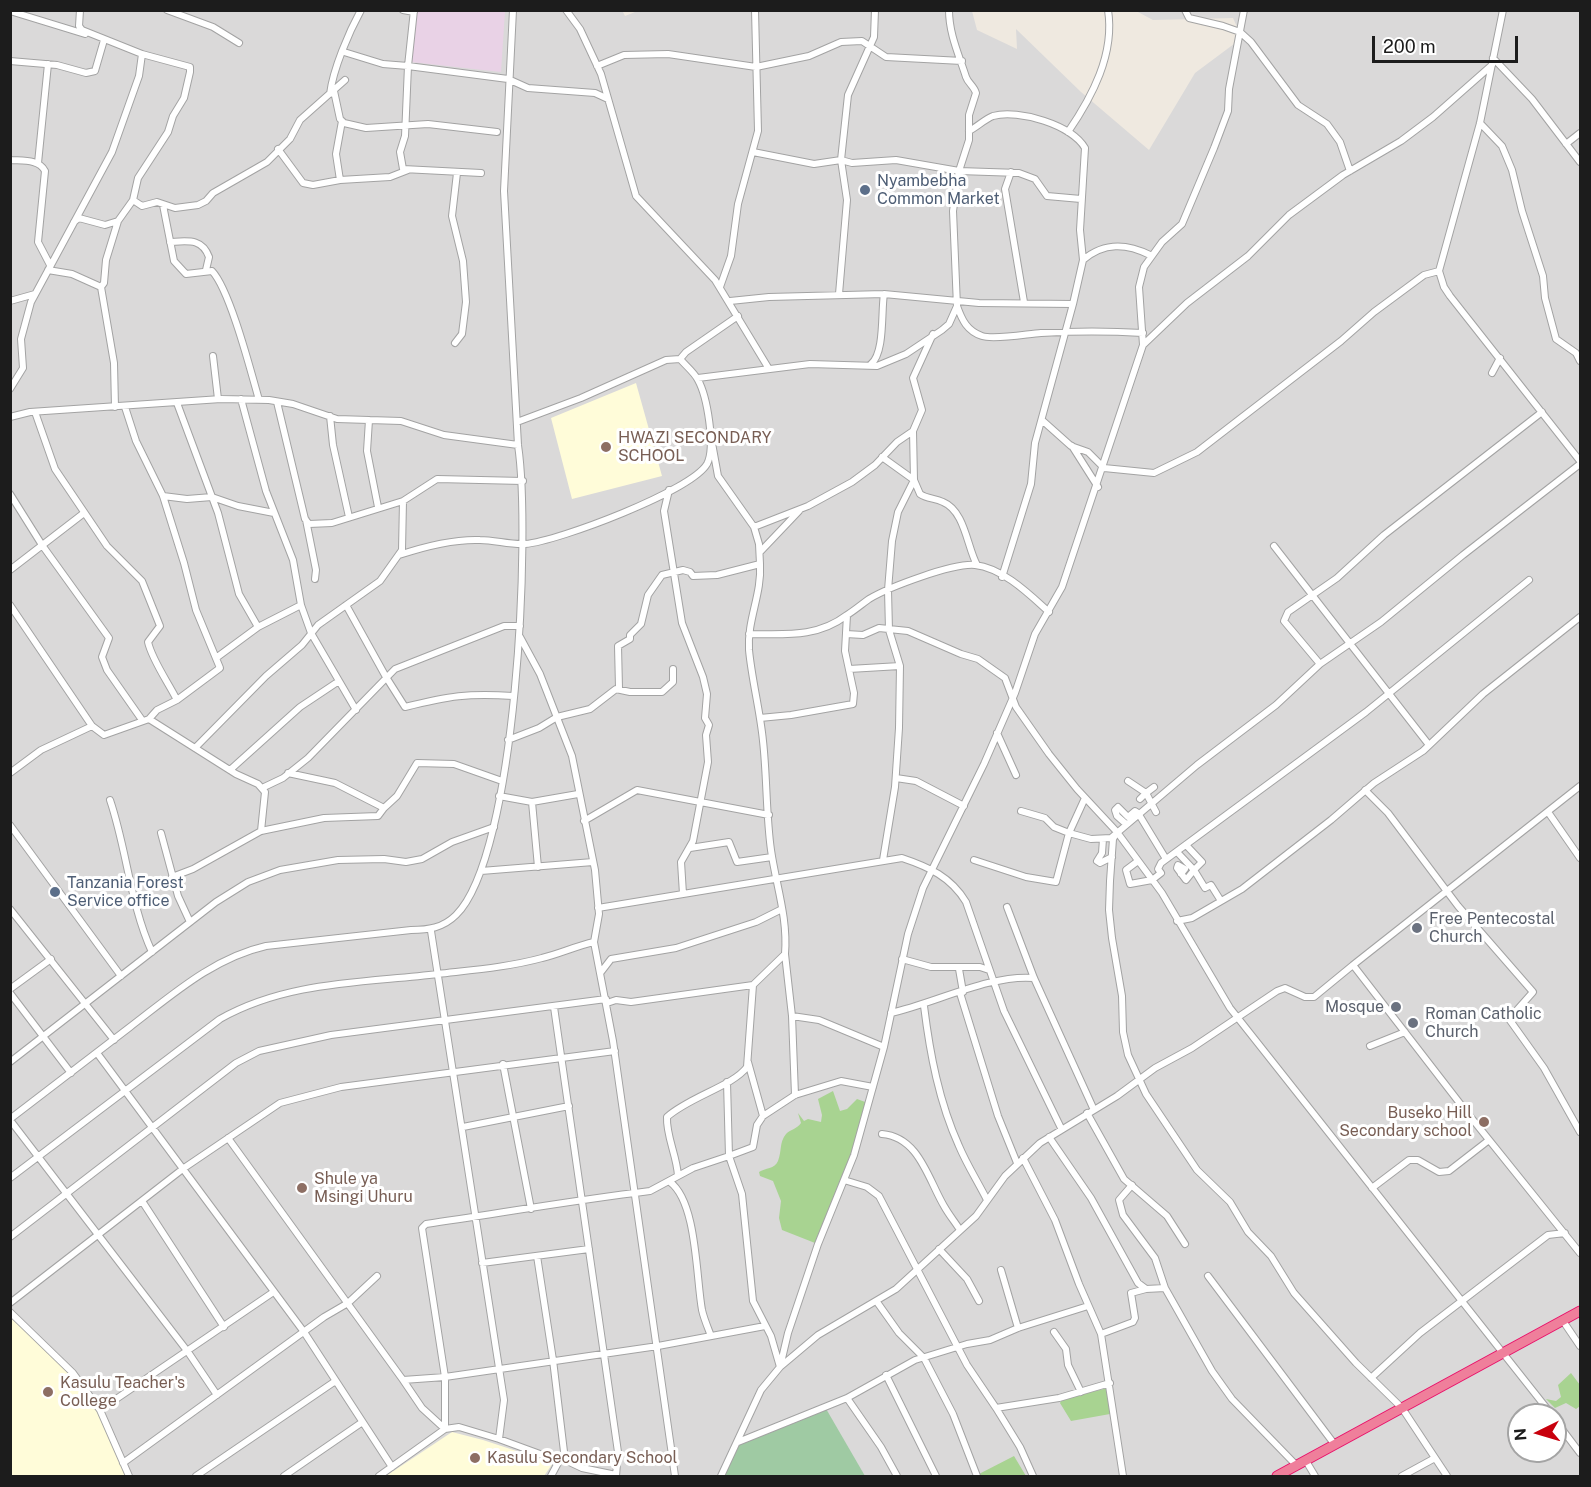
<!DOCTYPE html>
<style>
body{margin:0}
#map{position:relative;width:1591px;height:1487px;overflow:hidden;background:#efe9e0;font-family:"Public Sans",sans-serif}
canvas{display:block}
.frame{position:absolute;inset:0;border:12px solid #1c1c1c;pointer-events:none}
.north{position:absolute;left:1507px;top:1403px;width:60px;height:60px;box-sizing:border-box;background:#fff;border:2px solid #a4a4a4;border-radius:50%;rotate:265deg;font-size:16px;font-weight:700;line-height:24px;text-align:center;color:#1c1c1c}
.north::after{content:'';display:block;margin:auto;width:21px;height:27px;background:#c8000d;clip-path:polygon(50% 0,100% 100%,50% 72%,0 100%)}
.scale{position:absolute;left:1372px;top:36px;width:146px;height:27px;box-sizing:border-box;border:3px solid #1c1c1c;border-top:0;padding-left:8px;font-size:18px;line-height:21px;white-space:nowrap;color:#1c1c1c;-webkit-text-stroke:4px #fff;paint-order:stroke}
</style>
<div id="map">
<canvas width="1591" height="1487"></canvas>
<div class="frame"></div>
<div class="north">N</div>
<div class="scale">200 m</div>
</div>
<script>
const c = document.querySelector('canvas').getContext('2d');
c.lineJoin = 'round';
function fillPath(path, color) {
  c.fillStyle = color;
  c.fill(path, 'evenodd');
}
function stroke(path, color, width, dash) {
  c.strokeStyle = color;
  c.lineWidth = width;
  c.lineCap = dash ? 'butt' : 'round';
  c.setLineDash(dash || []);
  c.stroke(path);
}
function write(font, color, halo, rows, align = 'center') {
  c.font = font + ' "Public Sans",sans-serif';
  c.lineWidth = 6;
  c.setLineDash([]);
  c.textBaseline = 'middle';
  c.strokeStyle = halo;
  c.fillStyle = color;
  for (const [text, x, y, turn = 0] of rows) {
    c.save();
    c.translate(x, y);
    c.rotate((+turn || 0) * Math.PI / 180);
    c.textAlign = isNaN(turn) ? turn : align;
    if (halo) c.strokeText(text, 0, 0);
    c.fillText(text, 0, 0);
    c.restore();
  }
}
fillPath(new Path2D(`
 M622,10L625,16L640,10L972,11L977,30L1017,49L1016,29L1081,92L1149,150L1195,73L1242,38L1233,18L1153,20L1136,11H1580V1476H11L10,11ZM1519,1415H1555V1451H1519Z`), '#dad9d9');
fillPath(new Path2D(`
 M414,11H505L501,72L411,62Z`), '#e9d2e6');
fillPath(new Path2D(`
 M636,383L662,476L572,499L551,418Z
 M10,1312L73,1374L99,1411L129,1476H11Z
 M452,1432L483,1440L553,1463L544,1476H386Z`), '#fffcd9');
fillPath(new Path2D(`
 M833,1091L840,1111L847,1109L857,1099L868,1103L854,1155L818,1243H815L782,1230L779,1218L781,1201L773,1181L760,1176L759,1172C765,1168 775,1169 778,1161C782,1151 779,1143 786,1134C791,1129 797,1129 801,1123L798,1113L804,1121L808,1119L821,1122L822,1115L818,1099Z
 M1571,1373L1580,1385V1406L1576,1409L1566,1403L1555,1408L1546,1399L1556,1401L1561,1397L1558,1385Z
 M1108,1388L1110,1414L1071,1421L1060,1403L1062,1399Z
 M1014,1456L1026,1476H980L979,1474Z`), '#a8d391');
fillPath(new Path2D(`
 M825,1407L865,1476H724L740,1443Z`), '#9fcaa3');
const minor = new Path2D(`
 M167,10L213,27L239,43
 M403,10L414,12
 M414,10L408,66L508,79L528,88L595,93L608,99
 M566,10L580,29L601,74L636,196L715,280L769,369
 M949,10C949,34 959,55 966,77C968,83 974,86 976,93L969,115V140L959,171L953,211L957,306C962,320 967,331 982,336C994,340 1027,334 1041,333C1075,331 1109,331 1143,333
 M1185,10L1189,18L1223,26L1240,32L1251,42L1298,105L1327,124L1340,142L1350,171
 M1503,10L1480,123L1439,271L1444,287L1450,296L1580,461
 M10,11L85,34
 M344,52L383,64L408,66L405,136L400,152L403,169L481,173
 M1493,58L1532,99L1580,162
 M10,61L57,65L86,73L95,71L104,40
 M597,66L624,55L668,54L756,67L809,56L841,42L862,41L886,57L962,61
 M334,91L340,119L344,123L366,128L428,124L497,132
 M330,94C333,69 349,32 361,10
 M1480,123L1502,146L1512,170L1522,211L1543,276L1545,298L1556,339L1576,353L1580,361
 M969,131C977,127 985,119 993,116C1019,109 1072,125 1085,148L1080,230L1083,260
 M1068,132C1092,97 1115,54 1108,10
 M1566,144L1580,133
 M278,149L303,183L313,185L340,180L390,177L408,170
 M753,152L814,164L841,160L852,163L896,160L959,171L1019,173L1035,179L1047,196L1081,199
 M10,160C23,161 39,159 45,171L38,242L50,265
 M38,163L48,64
 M1011,172L1005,189L1024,302
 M340,180L336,154L342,121
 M133,200L138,178L168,132L173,116L184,98L190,72V67L142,54
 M163,205L174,261L186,274L212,271C230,290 251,372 259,400
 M74,222L79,218L105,225L118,221L133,200L142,206L157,202L175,208L198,205L206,201L213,193L267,162L290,139L300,120L345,80
 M170,242C188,241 202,238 209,257L206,270
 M48,270L72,274L101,287L114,363L115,407
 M101,287L104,283L106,260L118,221
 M720,287L731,256L738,204L758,131L755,10
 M839,294L847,200L841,160L848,95L874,37L875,10
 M10,301L35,294
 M730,301L769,297L884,294
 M455,343L462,334L466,302L463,261L452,216L457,173
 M1143,345L1139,287L1144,267L1162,242L1182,224L1214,148L1228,111L1229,89L1244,10
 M213,356L218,399
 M680,359L686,352L738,316
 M871,364C885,353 881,311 884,294L979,303L1073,304L1083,260C1104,242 1126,243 1150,255
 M1492,373L1500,358
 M698,378L810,364L877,366L906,354L942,330L949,324L957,306
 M10,389L23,368L21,339L31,302L112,152L139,76L142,54L82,30L79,26L80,10
 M277,402L305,519L309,524L332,523L403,501
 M177,403L218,513L239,594L258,627
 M125,407L136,441L163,496L184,563L196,610L220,668L177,700L157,710L149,719
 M35,412L55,469L107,546L142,581L160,626L148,642C152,660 168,682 177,700
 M330,416L333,445L349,517
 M10,417L30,412L221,399L269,400L293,404L337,419L401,421L444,435L518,445
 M369,420L367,451L378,507
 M1043,421L1071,446L1088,452L1104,468L1154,473L1197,452L1341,341L1374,312L1424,275L1439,271
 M712,443L718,476L754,527
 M1072,446L1098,487
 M882,457L914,480L920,494C927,499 935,498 943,502C965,511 967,547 977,565
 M669,490L664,511L682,623L703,677L707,694L705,718L709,725L706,735L708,762L693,841L681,862L683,894
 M10,494L42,545L109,638L102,657L107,670L142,720
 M163,496L187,499L212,497L238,506L274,513
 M306,520L316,570L315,579
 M1274,546L1429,745
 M760,552L799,511
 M399,555C423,547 454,539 480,540C495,540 510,545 525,544C559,541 691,491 707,464C716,447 707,396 698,380C694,372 686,366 680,359L666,360L581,398L517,422
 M10,570L84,513
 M1002,577L1031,484L1035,443L1073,304
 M10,605L92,726
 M301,605L311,633L356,710
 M346,605L386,677L405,707C449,696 468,693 513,696
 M749,634C785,634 817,638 847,615
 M846,634L863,635L879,628L908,631L961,654L978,659L1005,678L1016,707L1049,754L1077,789L1117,832L1162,893L1230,1008L1552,1415
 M520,637L540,674L572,756L595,870L599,914L594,942L613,1041L675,1476
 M216,658L258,627L301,605L293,560L266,491L241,399
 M1320,664L1284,621L1288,612L1337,578L1384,535L1542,412
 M849,669L900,666
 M619,688L618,646L630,639V635L641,624L648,595L662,575L683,570L690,572L693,576L717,575L760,564L759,544L754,527L808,506L852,482L875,465L897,442L913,431L922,410L913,378L933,334
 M760,718L791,715L853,704L854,693L845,651L847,615C855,610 862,604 869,599C889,587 953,563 975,565C1003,568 1030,595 1049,612
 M997,733L1016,775
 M508,740L539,728L557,717L590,709L616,689L630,692H662L673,682V669
 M195,748L266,676L302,645L318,625L380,581L402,550L403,501L437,479L523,481
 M230,770L300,707L339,681
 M10,773L41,750L92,726L104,735L149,719L236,774L258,784L265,792L261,831
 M288,773L335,783L384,808L397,796L417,763L454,764L502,781
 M896,778L916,781L964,806
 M1128,781L1146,793L1154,787
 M1580,786L1353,965L1465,1110L1580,1253
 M262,788L283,778L308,758L395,669L504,626H520
 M1365,790L1388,813L1458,906L1533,992L1509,1019L1544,1068L1580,1132
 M499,796L532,802L538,867
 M1140,799L1146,793L1156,812
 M110,800C127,850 130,904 152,952
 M532,802L578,794
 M1021,811L1045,818L1054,827L1069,833L1091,839L1111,838L1197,765L1276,705L1320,664L1381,622L1463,555L1580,464
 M1548,812L1580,858
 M584,821L637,790L769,815
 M1126,824L1117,816L1115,810L1118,807L1128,817L1135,811L1138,813L1166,859
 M10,825L121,976
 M1117,832L1113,839L1110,881L1109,910L1112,938L1122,996L1123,1032L1128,1055L1146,1094L1197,1170L1230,1202L1248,1232L1271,1256L1294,1293L1356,1363L1402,1408L1447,1476
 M161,833L178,896L190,922
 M1103,839L1102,853L1097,861L1100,863L1112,857
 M1186,845L1202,862L1194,870L1205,888L1211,885L1221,901
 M690,848L729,842L737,862L772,857
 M1177,852L1194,870L1186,880L1177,868L1178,865L1185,869L1181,874
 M883,860L895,787L899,728L900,666L889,630L888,590L892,541L898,512L914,480L913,431
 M974,860L1026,877L1056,882L1069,833L1085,798
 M1138,861L1126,870L1130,884L1152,880L1161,873L1158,869L1161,863L1366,712L1529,580
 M481,871L593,862
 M172,877L193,869L261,831L324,818L378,816L384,808
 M1007,907L1034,978L1094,1110
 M598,908L902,858C929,867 951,877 966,902L1004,1011L1061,1128
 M10,909L114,1040
 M1177,921L1192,918L1242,889L1331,820L1374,783L1423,751L1483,694L1580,617
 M785,954L792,1016L795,1095
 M902,959L931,967H980L989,970
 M959,969L963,992
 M601,972L611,959L676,948L756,922L782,909
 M10,989L51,959
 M10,993L71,1073
 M960,993L998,1116L1017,1163
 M607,1003L616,1000L631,1002L753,985
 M924,1006C930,1054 939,1102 959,1146C967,1165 978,1182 987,1200
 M554,1007L618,1452L616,1476
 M891,1013C935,1003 991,974 1034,978
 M792,1016L819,1020L884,1047
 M1370,1046L1405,1032
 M97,1053L304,1332L392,1467
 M10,1062L216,902L248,882L280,870L338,860L384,859L406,862L422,859L452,842L494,827
 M748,1062L763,1116
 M503,1064L531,1209
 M727,1082L729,1156L753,1147L757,1125L763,1116L795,1095L841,1081L873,1087
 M1087,1113L1124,1179L1167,1216L1185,1244
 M10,1119C50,1088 90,1058 130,1027C172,995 213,958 266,946L411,930C428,930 443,928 456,915C517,855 531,532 518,445L504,191L513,10
 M10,1120L188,1352L217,1395
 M463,1127L569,1106
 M882,1134C919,1137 928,1179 944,1206C949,1215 955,1222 960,1230
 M1049,1137L1091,1198L1138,1283L1146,1289L1165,1288
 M228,1138L403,1380L445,1377L658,1346L765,1326
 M1023,1158L1055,1220L1079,1284L1101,1334L1123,1476
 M678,1176L693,1168L729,1156L742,1194L753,1301L771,1336L780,1367L818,1335L896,1289L976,1216L1005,1176L1040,1143L1117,1096L1155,1068L1192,1048L1277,991L1285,988L1305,997H1314L1353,965
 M10,1178L220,1019C287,981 363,983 438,974C472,970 509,967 542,958C559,954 576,946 594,942
 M844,1180L867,1187L879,1196L967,1365L996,1408L1059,1398L1110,1383
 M670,1182C697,1202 696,1277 702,1310C704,1319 708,1328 711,1336
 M1132,1185L1119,1200L1123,1215L1155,1258L1165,1288L1212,1371L1232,1399L1297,1466
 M1372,1188L1409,1160H1418L1439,1172L1449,1171L1489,1140
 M142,1201L224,1327
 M10,1237L236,1063L259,1051L331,1035L606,999
 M939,1249L967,1279L979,1301
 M537,1256L553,1360L565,1460
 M482,1263L589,1249
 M1001,1270L1018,1328
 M1208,1276L1335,1445
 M877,1302L899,1333L924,1358L953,1414L977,1476
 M10,1303L184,1168L280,1103L341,1087L615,1051
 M10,1312L73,1373L100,1410L129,1476
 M1563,1321L1580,1346
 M1054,1332L1066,1349L1068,1365L1081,1392
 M1101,1334L1133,1322L1135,1318L1131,1293L1146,1289
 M886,1375L936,1476
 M1371,1378L1420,1333L1548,1235L1565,1233
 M403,1380L422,1408L445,1429L459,1427L499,1439L504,1400L431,931
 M847,1398L915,1360L967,1344L990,1340L1018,1328L1088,1306
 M996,1408L1020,1447L1033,1476
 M100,1410L272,1293
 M1555,1420L1580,1453
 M499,1439L559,1461L565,1460L582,1468L616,1475
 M738,1442L847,1398L881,1447L897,1476
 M1306,1461L1315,1476
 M123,1463L324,1317L348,1303L377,1276
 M196,1476L334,1382
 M284,1476L361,1423
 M379,1476L445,1429V1377L422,1228L426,1224C501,1213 575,1200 650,1191L678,1176C677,1156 666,1136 667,1117C689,1097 733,1086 747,1067L753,985L785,954C788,918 776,885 771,850C766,814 767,777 763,741C760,710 752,681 749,650C747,620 762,594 760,564
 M551,1476L559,1461
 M721,1476L761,1390L780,1367L788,1333L818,1244L854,1155L884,1047L908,934L923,888L984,764L1015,693L1035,634L1062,587L1143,345L1187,303L1248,256L1289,215L1343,175L1401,141L1433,117L1492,65
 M1402,1476L1435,1458`);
const highway = new Path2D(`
 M1277,1476L1580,1311`);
stroke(minor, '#a3a3a3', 8);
stroke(highway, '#e9116a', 11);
stroke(minor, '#fff', 6);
stroke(highway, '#ef7f9b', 9);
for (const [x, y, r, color] of [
 [865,190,6,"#5c6f8a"],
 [606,447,6,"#8d6e63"],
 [55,892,6,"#5c6f8a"],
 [1417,928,6,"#6b7280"],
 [1396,1007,6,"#6b7280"],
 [1413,1023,6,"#6b7280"],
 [1484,1122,6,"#8d6e63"],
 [302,1188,6,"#8d6e63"],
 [48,1392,6,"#8d6e63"],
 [475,1458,6,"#8d6e63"]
]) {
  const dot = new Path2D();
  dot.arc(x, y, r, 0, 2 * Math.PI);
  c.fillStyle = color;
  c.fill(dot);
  stroke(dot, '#fff', 2);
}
write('16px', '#4e5e75', '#fff', [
 ["Nyambebha",877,181],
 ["Common Market",877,199],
 ["Tanzania Forest",67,883],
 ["Service office",67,901]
], 'left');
write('16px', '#785e54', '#fff', [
 ["HWAZI SECONDARY",618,438],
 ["SCHOOL",618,456],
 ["Buseko Hill",1472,1113,"right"],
 ["Secondary school",1472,1131,"right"],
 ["Shule ya",314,1179],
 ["Msingi Uhuru",314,1197],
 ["Kasulu Teacher's",60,1383],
 ["College",60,1401],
 ["Kasulu Secondary School",487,1458]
], 'left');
write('16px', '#5b616d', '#fff', [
 ["Free Pentecostal",1429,919],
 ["Church",1429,937],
 ["Mosque",1384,1007,"right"],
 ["Roman Catholic",1425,1014],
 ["Church",1425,1032]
], 'left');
</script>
